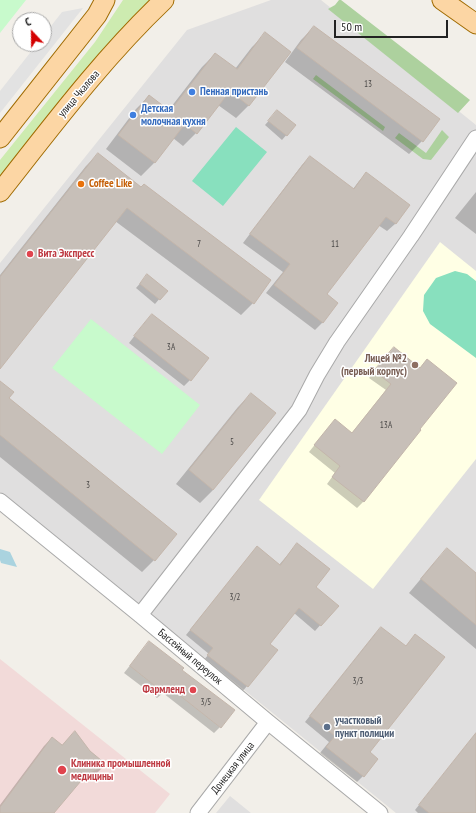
<!DOCTYPE html>
<meta charset="utf-8">
<style>
body{margin:0}
#map{position:relative;width:476px;height:813px;overflow:hidden;background:#f2efe9;font-family:"PT Sans Narrow",sans-serif}
canvas{display:block}
.north{position:absolute;left:12px;top:12px;width:40px;height:40px;box-sizing:border-box;background:#fff;border:1px solid #a7a7a7;border-radius:50%;rotate:338deg;font-size:11px;font-weight:700;line-height:16px;text-align:center;color:#222}
.north::after{content:'';display:block;margin:auto;width:14px;height:18px;background:#d40000;clip-path:polygon(50% 0,100% 100%,50% 72%,0 100%)}
.scale{position:absolute;left:334px;top:20px;width:114px;height:18px;box-sizing:border-box;border:2px solid #222;border-top:0;padding-left:5px;font-size:12px;line-height:14px;white-space:nowrap;color:#222;-webkit-text-stroke:3px #fff;paint-order:stroke}
</style>
<div id="map">
<canvas width="476" height="813"></canvas>
<div class="north">С</div>
<div class="scale">50 m</div>
</div>
<script>
const c = document.querySelector('canvas').getContext('2d');
c.lineJoin = 'round';
function fillPath(path, color) {
  c.fillStyle = color;
  c.fill(path, 'evenodd');
}
function stroke(path, color, width, dash) {
  c.strokeStyle = color;
  c.lineWidth = width;
  c.lineCap = dash ? 'butt' : 'round';
  c.setLineDash(dash || []);
  c.stroke(path);
}
function write(font, color, halo, rows, align = 'center') {
  c.font = font + ' "PT Sans Narrow",sans-serif';
  c.lineWidth = 3;
  c.setLineDash([]);
  c.textBaseline = 'middle';
  c.strokeStyle = halo;
  c.fillStyle = color;
  for (const [text, x, y, turn = 0] of rows) {
    c.save();
    c.translate(x, y);
    c.rotate((+turn || 0) * Math.PI / 180);
    c.textAlign = isNaN(turn) ? turn : align;
    if (halo) c.strokeText(text, 0, 0);
    c.fillText(text, 0, 0);
    c.restore();
  }
}
fillPath(new Path2D(`
 M271,0H321L476,125V813H396L0,492V263L187,30Z
 M230,796L251,813H216Z`), '#e0dfdf');
fillPath(new Path2D(`
 M0,659L170,794L155,813H0Z`), '#f2dad9');
fillPath(new Path2D(`
 M440,242L476,271V459L373,589L259,500Z`), '#ffffe5');
fillPath(new Path2D(`
 M123,0H150L142,8L114,38L0,184V160L95,42Z`), '#cdebb0');
fillPath(new Path2D(`
 M339,0H341L470,100L458,113L328,9L335,5Z
 M316,75L385,127L383,131L313,79Z
 M442,130L449,137L431,160L423,159L395,138L399,133L426,153Z`), '#add19e');
fillPath(new Path2D(`
 M0,0H26L0,33Z
 M91,319L200,405L162,454L52,368Z`), '#c8facc');
fillPath(new Path2D(`
 M236,127L267,152L223,206L192,181Z
 M455,271L467,274L476,281V358L430,324L423,311L424,295L436,278Z`), '#88e0be');
fillPath(new Path2D(`
 M83,8L0,113V91L37,44H44V35L62,12Z`), '#e2e2e2');
fillPath(new Path2D(`
 M0,549L10,552L17,567L1,563L0,560Z`), '#aad3df');
fillPath(new Path2D(`
 M314,27L438,120L422,141L409,154L285,62L301,40Z
 M265,34L249,105L236,118L218,105L196,133L183,146L173,138L154,163L141,176L106,149L136,109L149,96L168,111L202,67L215,54L235,69L252,47Z
 M273,116L294,126L282,140L265,125Z
 M98,154L141,188L270,280L253,303L241,315L115,221L0,367V275L86,166Z
 M310,157L353,189L359,181L366,174L409,206L395,224L387,231L378,225L326,294L323,322L315,330L266,293L283,272L243,243L302,165Z
 M476,192V234L455,218Z
 M144,279L166,291L155,304L136,288Z
 M152,315L190,380L184,386L129,343L146,321Z
 M388,354L419,369L427,360L420,430L363,502L357,508L327,484L335,473L309,452L329,427L351,434L386,390L369,378Z
 M0,382L8,399L154,560L142,572L0,457Z
 M251,394L213,490L200,503L176,484L238,407Z
 M297,544L315,587L337,606L315,631L294,613L269,644L276,650L247,686L242,692L203,661L209,654L186,635L252,553L257,547L279,565Z
 M447,550L476,574V649L409,593L434,563Z
 M381,628L405,647L415,635L369,753L363,776L357,782L320,753L329,742L305,722L375,634Z
 M143,649L181,670L220,727L214,733L163,693L157,698L124,673Z
 M476,733V813H418L415,810Z
 M52,738L62,746L90,751L105,765L97,773L79,781L53,813H0V805L44,746Z`), '#0003');
const building = new Path2D(`
 M314,26L440,119L423,142L297,48Z
 M265,32L291,52L249,106L230,91L197,134L185,124L155,163L118,135L149,95L170,111L215,53L237,69Z
 M277,110L296,125L287,136L268,121Z
 M98,153L141,187L144,184L271,280L254,304L127,208L0,369V277Z
 M310,156L354,189L366,172L410,205L396,224L386,217L327,294L338,303L323,323L274,285L290,264L250,234Z
 M147,274L168,291L160,300L140,284Z
 M152,314L209,358L191,381L134,336Z
 M394,347L420,368L427,359L457,383L420,429L421,430L364,502L332,477L340,466L314,445L335,419L352,433L391,384L374,371Z
 M0,381L14,392L9,398L177,534L155,561L0,435Z
 M251,393L276,413L213,490L189,470Z
 M297,543L330,569L316,587L339,606L321,626L299,608L270,644L278,650L248,687L207,655L213,648L190,630L257,546L280,565Z
 M447,548L476,573V625L421,579Z
 M381,627L406,646L415,634L445,657L370,752L378,759L364,777L326,747L335,736L310,716Z
 M149,641L184,668L182,670L235,710L221,728L169,687L164,693L130,666Z
 M75,731L90,751L107,765L86,775L54,813H0V807L52,737L62,745Z
 M476,733V813H429L419,805Z`);
fillPath(building, '#c7bfb8');
stroke(building, '#c4b6ab', 1);
const minor = new Path2D(`
 M0,501L140,615L268,722L380,813
 M140,615L299,410L317,375L337,342L411,236L476,138
 M198,813L268,722`);
const major = new Path2D(`
 M442,0L476,24
 M0,138L97,15L105,0
 M0,192C52,126 103,58 164,0`);
stroke(minor, '#a9a9a9', 17);
stroke(major, '#a06b00', 21);
stroke(minor, '#fff', 15);
stroke(major, '#fcd6a4', 19);
for (const [x, y, r, color] of [
 [192,92,4,"#3f7fe0"],
 [133,115,4,"#3f7fe0"],
 [81,184,4,"#e8710a"],
 [30,254,4,"#e0444e"],
 [415,365,4,"#8d6e63"],
 [193,690,4,"#e0444e"],
 [327,727,4,"#5c6f8a"],
 [62,770,5,"#e0444e"]
]) {
  const dot = new Path2D();
  dot.arc(x, y, r, 0, 2 * Math.PI);
  c.fillStyle = color;
  c.fill(dot);
  stroke(dot, '#fff', 1.5);
}
write('9px', '#4b4948', null, [
 ["13",368,84],
 ["7",199,244],
 ["11",335,244],
 ["3А",171,347],
 ["13А",386,425],
 ["5",232,442],
 ["3",88,485],
 ["3/2",235,597],
 ["3/3",358,681],
 ["3/5",206,702]
]);
write('bold 11px', '#366cbe', '#fff', [
 ["Пенная пристань",200,92],
 ["Детская",141,109],
 ["молочная кухня",141,122]
], 'left');
write('11px', '#222', '#fff', [
 ["улица Чкалова",79,94,-50],
 ["Бассейный переулок",190,657,40],
 ["Донецкая улица",233,768,-52]
]);
write('bold 11px', '#c56008', '#fff', [
 ["Coffee Like",89,184]
], 'left');
write('bold 11px', '#be3a42', '#fff', [
 ["Вита Экспресс",38,254],
 ["Фармленд",185,690,"right"],
 ["Клиника промышленной",71,764],
 ["медицины",71,777]
], 'left');
write('bold 11px', '#785e54', '#fff', [
 ["Лицей №2",407,359],
 ["(первый корпус)",407,372]
], 'right');
write('bold 11px', '#4e5e75', '#fff', [
 ["участковый",335,721],
 ["пункт полиции",335,734]
], 'left');
</script>
